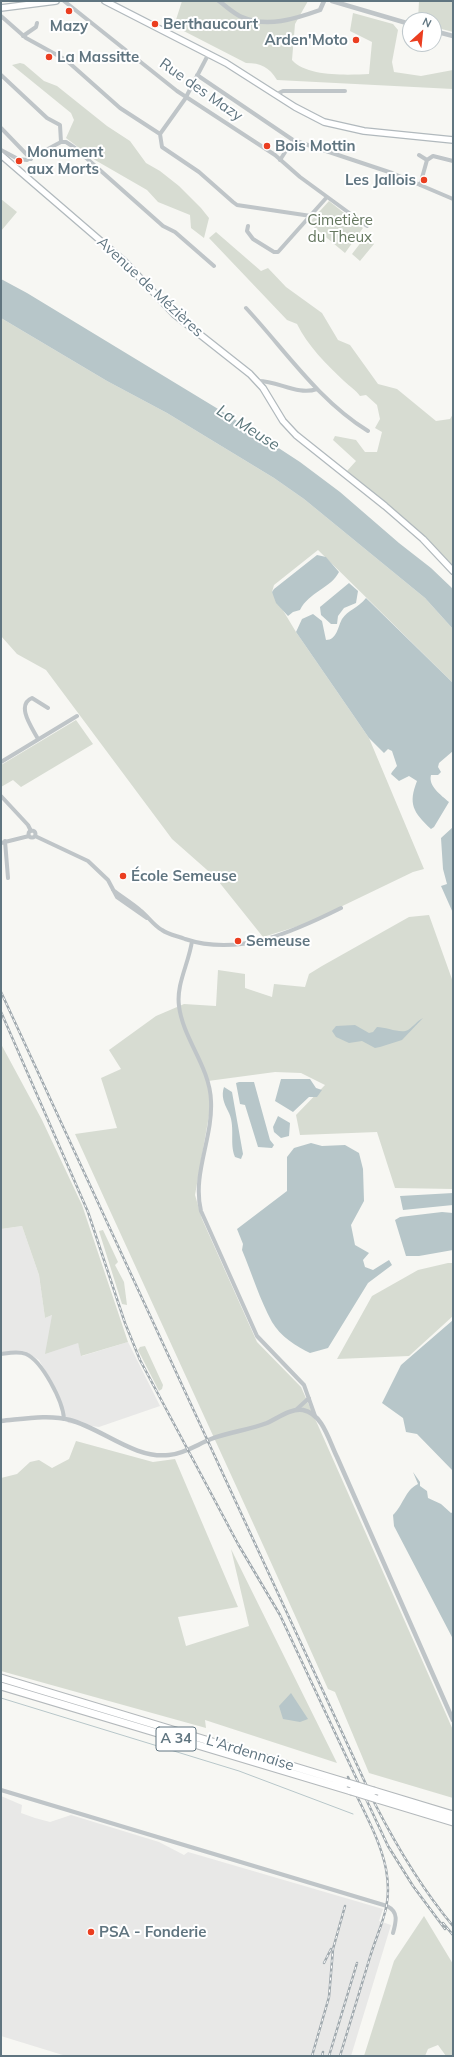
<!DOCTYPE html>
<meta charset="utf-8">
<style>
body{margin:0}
#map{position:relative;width:454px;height:2057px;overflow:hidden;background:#f7f7f3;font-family:Mulish,sans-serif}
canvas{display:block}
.frame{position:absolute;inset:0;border:2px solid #607580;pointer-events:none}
.north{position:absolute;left:402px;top:12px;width:40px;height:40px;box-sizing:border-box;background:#fff;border:1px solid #bfc8cc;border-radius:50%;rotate:27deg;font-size:11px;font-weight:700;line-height:16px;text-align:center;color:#607580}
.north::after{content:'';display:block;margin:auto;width:14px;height:18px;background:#eb3e20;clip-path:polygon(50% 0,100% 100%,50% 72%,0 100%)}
</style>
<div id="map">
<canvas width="454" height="2057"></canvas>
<div class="frame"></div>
<div class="north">N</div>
</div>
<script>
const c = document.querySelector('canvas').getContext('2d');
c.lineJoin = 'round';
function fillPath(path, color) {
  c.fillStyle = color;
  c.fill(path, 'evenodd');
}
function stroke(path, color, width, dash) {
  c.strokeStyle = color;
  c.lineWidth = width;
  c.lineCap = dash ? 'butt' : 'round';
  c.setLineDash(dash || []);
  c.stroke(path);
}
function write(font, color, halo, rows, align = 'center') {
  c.font = font + ' Mulish,sans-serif';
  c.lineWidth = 4;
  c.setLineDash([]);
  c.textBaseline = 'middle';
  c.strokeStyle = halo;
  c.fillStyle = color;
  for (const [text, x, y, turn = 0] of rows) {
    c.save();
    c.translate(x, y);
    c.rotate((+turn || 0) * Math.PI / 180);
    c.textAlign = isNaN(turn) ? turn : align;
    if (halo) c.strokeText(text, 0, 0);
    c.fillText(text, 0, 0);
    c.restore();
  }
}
fillPath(new Path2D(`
 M22,1226L39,1275L45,1318L52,1315L78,1343L82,1356L128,1342L160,1406L99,1427L68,1423L48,1375L39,1360L28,1353L1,1352V1229Z
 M1,1796L22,1805L21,1813L35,1818L50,1822L71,1815L159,1842L184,1855L188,1852L195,1854L383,1909L379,1921L391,1925L351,2056H66L1,2036Z`), '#e8e8e7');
fillPath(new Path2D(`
 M182,1H308L295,24L292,60C307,77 348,75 369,74L372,42L350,31L353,13L393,24L398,30L392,62L394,72L421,76L453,70V89L277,80C269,67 261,63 246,63L174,26Z
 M419,1H453V32L434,27V20H418Z
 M20,63L24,64L44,81L57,86L107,126L130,141L146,163L160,171L179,186L201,208L209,218L204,238L191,228L190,215L158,202L147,190L95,160L66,138L74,120L71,113L12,65Z
 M1,199L17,212L1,231Z
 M329,201L363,228L345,253L309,223Z
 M216,232L261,271L268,268L286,287L322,313L338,340L350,345L378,384L397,389L436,421L450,419L453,414V566C421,530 384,501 347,471L356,461L333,440L335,436L356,440L365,452H377L382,432L375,428L380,419L377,405L366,395L360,396C356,390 350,387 344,381C327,365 307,345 297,324L287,320L209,238Z
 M365,237L374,244L360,261L352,254Z
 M1,318L107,381L167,413L274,478L304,499L425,598L453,629V683L318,550L274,585L272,592L296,632L369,738L424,869L413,872L305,924L263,937L215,877L172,839L46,670L17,654L1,636Z
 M76,720L93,744L21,787L13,780L1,787V765Z
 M429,915L453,982V1189L395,1188L377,1132L300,1135L296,1115L325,1085L301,1073L275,1072L208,1081L211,1104L195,1195L202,1219L257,1342L301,1387L453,1730V1798L369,1773L335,1692L328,1689C245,1503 159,1319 75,1134L117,1128L101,1078L121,1069L109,1050L156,1016L184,1004L216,1006L218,970L245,974V988L272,997L274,984L305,987L309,974L322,966L409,917Z
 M1,1044L42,1120L82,1205L128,1342L81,1356L78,1343L45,1354L52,1315L45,1318L39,1275L22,1226L1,1229Z
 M103,1230L118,1262L115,1265L124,1282L127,1305L122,1304L99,1231Z
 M448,1263H453V1316L409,1356L337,1359L372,1296L418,1270Z
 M145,1346L163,1385L162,1389L159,1391L138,1350L140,1347Z
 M76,1441L153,1462L175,1459L238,1607L178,1617L186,1646L249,1626L231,1549L337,1763L205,1720L206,1728L1,1671V1478L17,1474L30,1462L39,1460L52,1468L69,1459Z
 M424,1916L453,1964V2056H446L438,2045L428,2049L425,2056H364L394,1961Z`), '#d7dcd2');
fillPath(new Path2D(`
 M1,279L27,293L228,415L300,462L340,492L399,543L431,568L453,589V629L425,598L304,499L274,478L167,413L107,381L1,318Z
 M317,555L326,557L339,572C331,588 309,592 300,610L293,612L288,616L276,603L272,592L274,589Z
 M349,583L358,591L356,603L344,608L338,616L337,624H331L321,615L320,607Z
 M366,598L453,683V751L439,763L438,767L441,772L438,775H431C428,786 441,795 449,802L434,827L431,829C413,812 408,804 417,781L409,776L399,781L391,774L392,772L397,766L392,751L388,749L384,753L369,738L296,632L302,619L313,614L322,621L326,640C337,640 338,626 342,619C348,610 358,608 366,598Z
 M453,827V913L441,886L447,884L443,869L441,838Z
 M423,1018L402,1040L380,1047L375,1048L362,1041L349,1043L336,1037L332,1031L336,1026L355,1025L369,1033L373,1032L377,1027C386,1027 401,1034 408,1030C414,1026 417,1021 423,1018Z
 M281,1079H310L316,1088L322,1090L317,1097H309L293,1112L275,1101Z
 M239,1082H254L270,1140L274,1145L272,1148L258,1147L245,1105L240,1104L236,1083Z
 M224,1087L232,1092L243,1154L241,1159L235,1157C229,1143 236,1125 228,1111C224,1103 221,1096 224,1087Z
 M278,1116L290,1123L289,1136L281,1138L274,1132L273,1127Z
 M311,1143L322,1146L345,1145L359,1153L363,1169L364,1201L351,1225L355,1245L369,1253L363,1260L365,1267L373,1270L389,1260L392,1265L368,1283L328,1348L310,1353C297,1347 280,1336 272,1322C260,1300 252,1274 242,1250L243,1244L237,1229L287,1191V1157L294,1148Z
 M453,1193V1205L403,1210L400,1196Z
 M442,1212L453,1213V1250L419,1256H406L395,1220L400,1217Z
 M453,1320V1471L417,1434L406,1432L403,1418L382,1403L401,1365Z
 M413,1472L420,1482V1486L427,1491L428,1498L441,1504L451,1513L453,1512V1639L394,1526L393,1515C403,1506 405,1490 418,1484Z
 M291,1693L308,1719L300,1722L283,1719L279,1706Z`), '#b7c6c9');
stroke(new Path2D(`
 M1,1698L239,1771L353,1814`), '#b7c6c9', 1);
const secondary = new Path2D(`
 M105,1L226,63L295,107L324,122L364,131L453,140
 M1,8L56,1
 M1,155L124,261L174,314L250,374L263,388L283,421L296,435L385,506L423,539L453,571`);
const motorway = new Path2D(`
 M1,1678L348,1783
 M1,1686L351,1791
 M374,1791L453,1815
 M377,1799L453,1822`);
stroke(secondary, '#b1b9bd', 8);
stroke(motorway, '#b4b9bc', 9);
stroke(new Path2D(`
 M64,1L177,91L275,155L300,177L367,226
 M1,16L26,38L66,60L120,108L160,134L162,147L199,172L233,202L237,205L311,216
 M23,36L36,27L37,23
 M1,75L47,118L60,125L61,142
 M197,75L293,140L392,173L453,199
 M275,95L283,91H345
 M1,128L31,159
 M160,134L185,99L208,55
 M1,150L18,159L27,160L61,142H66L75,148L163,226L175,232L214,266
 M419,155L427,160
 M280,160L293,140
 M420,185L427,160L433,156L453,161
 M248,226L247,231L253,239L274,252H278L327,197
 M246,308C285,350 318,400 368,431
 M257,381C277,380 297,396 317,389
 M38,739C33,729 15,705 32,698L48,708
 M1,762L77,716
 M1,796L28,825L31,831
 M28.5 834a3.5 3.5 0 1 1 7 0a3.5 3.5 0 1 1-7 0Z
 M35,836L88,861L108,880L117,897L147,918
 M5,841L8,878
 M1,843L29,836
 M113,890C122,897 132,903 140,910C148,916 153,925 162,930C169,935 178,936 185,939C239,957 293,932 341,908
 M192,941C189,963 176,984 179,1006C183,1039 210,1067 211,1101C213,1138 192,1174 201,1211L257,1336L304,1385L315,1416
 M1,1354C9,1353 18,1351 26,1354C42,1361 63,1401 64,1419
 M297,1409L309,1398
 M1,1790L387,1906C399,1912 396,1922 393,1933`), '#bfc5c8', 4);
stroke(new Path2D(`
 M219,1C226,6 234,14 242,17C267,28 295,19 320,10L324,1
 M332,1L410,24
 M434,31L453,36
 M1,1421C23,1419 49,1414 70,1420C103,1429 134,1459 169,1455C184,1454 198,1444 211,1439C229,1432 249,1430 267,1423C278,1418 291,1408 303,1410C323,1414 329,1441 337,1457L453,1720`), '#bfc5c8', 4.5);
stroke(secondary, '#fff', 5.5);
stroke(motorway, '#fff', 7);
const rail = new Path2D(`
 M1,992L375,1804C397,1847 422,1889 453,1926
 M1,1012L88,1212L125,1323L140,1360L238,1544L280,1615L388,1846L413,1886L445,1929
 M443,1923L453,1935
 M324,1963L331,1949
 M312,2056L329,1997L333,1949L345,1906
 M322,2056L323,2052
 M329,2056L357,1963
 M340,2056C350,2023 360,1990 370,1957C380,1924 393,1907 386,1869C380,1838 361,1807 348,1777`);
stroke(rail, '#a0a9ae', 2.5);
stroke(rail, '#fff', 1, [3]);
const motorwayBridge = new Path2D(`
 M348,1783L374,1791
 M351,1791L377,1799`);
stroke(motorwayBridge, '#b4b9bc', 9, []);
stroke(motorwayBridge, '#fff', 7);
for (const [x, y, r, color] of [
 [69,11,4,"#eb3e20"],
 [155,24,4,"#eb3e20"],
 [356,40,4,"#eb3e20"],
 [49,57,4,"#eb3e20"],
 [267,146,4,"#eb3e20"],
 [19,161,4,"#eb3e20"],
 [424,180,4,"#eb3e20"],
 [123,876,4,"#eb3e20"],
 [238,941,4,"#eb3e20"],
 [91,1932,4,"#eb3e20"]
]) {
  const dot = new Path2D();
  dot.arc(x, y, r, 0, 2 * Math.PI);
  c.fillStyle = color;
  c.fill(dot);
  stroke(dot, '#fff', 1.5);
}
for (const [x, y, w] of [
 [176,1739,40]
]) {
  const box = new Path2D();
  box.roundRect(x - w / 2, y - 12, w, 24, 3);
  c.fillStyle = '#fff';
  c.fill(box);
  stroke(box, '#607580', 1);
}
write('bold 14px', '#607580', null, [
 ["A 34",176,1739]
]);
write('bold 15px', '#607580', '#fff', [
 ["Berthaucourt",163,24],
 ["Mazy",69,26,"center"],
 ["Arden'Moto",348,40,"right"],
 ["La Massitte",57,57],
 ["Bois Mottin",275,146],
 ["Monument",27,152],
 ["aux Morts",27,169],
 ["Les Jallois",416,180,"right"],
 ["École Semeuse",131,876],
 ["Semeuse",246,941],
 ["PSA - Fonderie",99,1932]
], 'left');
write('15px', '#607580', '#fff', [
 ["Rue des Mazy",201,90,35],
 ["Avenue de Mézières",150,287,43],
 ["L'Ardennaise",250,1753,17]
]);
write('15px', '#667860', '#fff', [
 ["Cimetière",340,220],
 ["du Theux",340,237]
]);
write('italic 16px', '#5b767b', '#fff', [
 ["La Meuse",248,428,32]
]);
</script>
